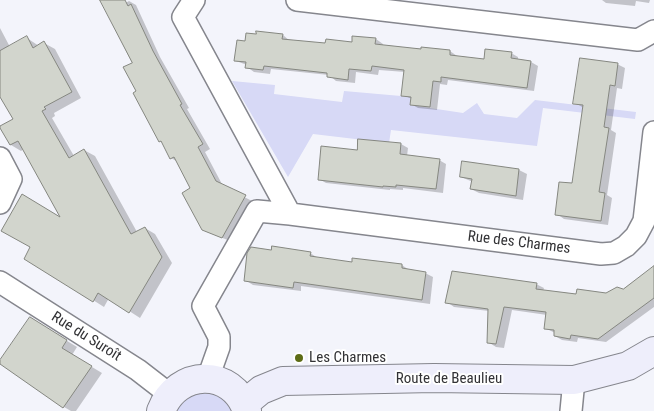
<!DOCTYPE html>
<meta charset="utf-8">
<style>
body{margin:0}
canvas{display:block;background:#f3f4fb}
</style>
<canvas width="654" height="411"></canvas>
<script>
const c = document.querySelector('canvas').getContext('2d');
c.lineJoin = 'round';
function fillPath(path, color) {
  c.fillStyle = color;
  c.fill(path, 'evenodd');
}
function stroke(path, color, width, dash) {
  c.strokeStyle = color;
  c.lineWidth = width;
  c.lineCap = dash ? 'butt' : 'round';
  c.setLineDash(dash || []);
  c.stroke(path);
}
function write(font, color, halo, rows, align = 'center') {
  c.font = font + ' "Roboto Condensed",sans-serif';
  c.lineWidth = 4;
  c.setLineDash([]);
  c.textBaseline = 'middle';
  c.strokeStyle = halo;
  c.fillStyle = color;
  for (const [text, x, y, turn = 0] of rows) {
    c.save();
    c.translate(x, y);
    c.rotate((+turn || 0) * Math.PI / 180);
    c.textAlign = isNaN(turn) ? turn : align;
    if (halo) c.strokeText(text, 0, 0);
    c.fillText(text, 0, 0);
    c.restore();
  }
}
fillPath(new Path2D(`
 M232,81L275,85L274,94L342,102L344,91L401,96L411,97L410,105L463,113L477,103L484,114L517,118L535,100L636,112L635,119L543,108L537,146L391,130L389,143L313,134L288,177Z
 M194,391L219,393L234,411H174Z`), '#d7d9f6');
fillPath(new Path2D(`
 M602,0H650L649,3L636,1L635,6L606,3Z
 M129,1L136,5L160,57L189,108L187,109L210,149L205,152L223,186L252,201L230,241L203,230L192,189L178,162L171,158L163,143L160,141L138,91L133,63L108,13Z
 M0,28L10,47L27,38L39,46L44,43L55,49L81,98L54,113L55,116L52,118L74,156L84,150L95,156L137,232L145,228L155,234L172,263L140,318L109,298L104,307L26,258L63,220L24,149L21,151L11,145L15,120L0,95Z
 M283,35L290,41L326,45L376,39L383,44V46L450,51L457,56V57L485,60L511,53L518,57V60L531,62L538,66L534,91L448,80L447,85L440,84L437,110L418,108L411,104L412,99L403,95L405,72L379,70L378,75L356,72L355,83L336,81L329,75L271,69L270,74L254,72L247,67V65L236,61Z
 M617,64L625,68L622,89L617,88L611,130L616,133L607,195L612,198L608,225L564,219L557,214L574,185L584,108L575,103Z
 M359,140L401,144L408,148L407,156L439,160L446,164L443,193L403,188V190L390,189V190L326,183L319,179L358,151Z
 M463,162L519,170L527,174L523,200L479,193L471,189L473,182L461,177Z
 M310,253L318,258L353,263L402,265L409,270L425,273L433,277L430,304L301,286V291L253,285L245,280Z
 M654,267V307L606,342L578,338L577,342L562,340L555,336V333L545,328L547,315L512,310L504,348L496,347L488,342L489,311L454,307L447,302L536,284L544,288L543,291L577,296L606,295L623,290Z
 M41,325L77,347L72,355L102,373L76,411H71L64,407L0,362Z`), '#0003');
const building = new Path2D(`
 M100,0H125L128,6L131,4L153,51L182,104L180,105L203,144L198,147L216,181L246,195L222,238L202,230L182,193L190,188L174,157L170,159L161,141L159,142L133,93L136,91L123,67L132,63Z
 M256,31L283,34L282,39L325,43L326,39L352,42V36L376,38L375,44L421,49V47L450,50V55L484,59L485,49L512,52L511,58L531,61L527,88L441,77V82L433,81L430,107L410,105L411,97L401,96L404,70L372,66L371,71L349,69L348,80L327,77V73L264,66L263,70L245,68L246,62L234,61L237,40L245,41L246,33L256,34Z
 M27,36L33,48L44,41L72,92L44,107L46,109L42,111L69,158L84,149L131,234L145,227L162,257L129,313L98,293L93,302L24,259L30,247L1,231L22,194L60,217L18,141L10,145L0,128V126L13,119L0,97V51Z
 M580,58L618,63L615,86L610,85L604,127L609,128L599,192L605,193L601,221L555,215L559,182L572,183L583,105L573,104Z
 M358,139L401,143L400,154L440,159L436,189L396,185V187L383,186V187L318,180L321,146L357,150Z
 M462,161L519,169L516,196L470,189L472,179L460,177Z
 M272,246L311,252L310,256L352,262V258L402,264V268L426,272L422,300L294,282L293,288L244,281L247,253L251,247L271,250Z
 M654,266V298L598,339L571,335L570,339L554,336V330L544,329L546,312L504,307L496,344L487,343L488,309L445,303L452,271L537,283L536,289L576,294L577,289L606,293L617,287L623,289Z
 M30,317L67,340L62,348L92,366L63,408L0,364V360Z`);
fillPath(building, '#d2d5cd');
stroke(building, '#858780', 1);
const street = new Path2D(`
 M194,0L183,17L290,214L601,254L614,253L626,246L636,236L644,221L654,132
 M297,0L638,40L654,31
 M0,158L11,179L0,203
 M0,282L138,370L169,394
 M208,378L219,347V337L203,306L257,211L290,214
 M571,411L574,380`);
const secondary = new Path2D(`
 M244,404L261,390L283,381L434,378L574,380L628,366L654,351
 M161,411C177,369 232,367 247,411`);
stroke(street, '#85868d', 24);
stroke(secondary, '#85868d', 30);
stroke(street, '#fff', 21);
stroke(secondary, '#eeeefb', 28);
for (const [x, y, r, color] of [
 [299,358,5,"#5d6c16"]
]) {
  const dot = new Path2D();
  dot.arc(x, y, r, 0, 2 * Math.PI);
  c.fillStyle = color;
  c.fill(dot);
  stroke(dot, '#fff', 2);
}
write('15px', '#323235', '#fff', [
 ["Rue des Charmes",519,243,7],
 ["Rue du Suroît",86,337,32],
 ["Route de Beaulieu",449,379]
]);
write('15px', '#323235', '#fff', [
 ["Les Charmes",309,358]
], 'left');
</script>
